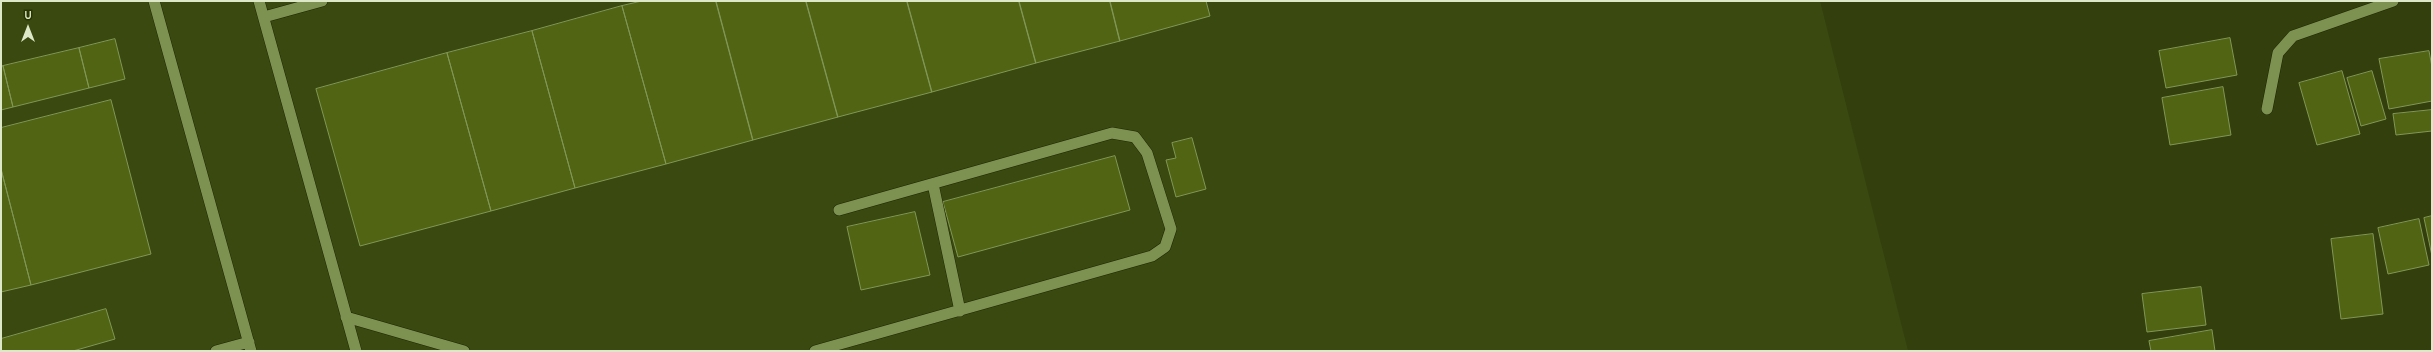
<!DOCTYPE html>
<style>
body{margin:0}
#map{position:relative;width:2433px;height:352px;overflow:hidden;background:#33400e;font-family:Karla,sans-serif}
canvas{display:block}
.frame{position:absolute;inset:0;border:2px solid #dce8c7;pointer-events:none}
.north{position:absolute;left:8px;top:8px;width:40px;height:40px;-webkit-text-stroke:3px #293602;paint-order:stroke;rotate:0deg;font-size:11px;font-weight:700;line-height:16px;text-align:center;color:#dce8c7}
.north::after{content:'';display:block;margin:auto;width:14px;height:18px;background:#dce8c7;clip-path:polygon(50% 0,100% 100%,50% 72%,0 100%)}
</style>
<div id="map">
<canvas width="2433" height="352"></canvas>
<div class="frame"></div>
<div class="north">U</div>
</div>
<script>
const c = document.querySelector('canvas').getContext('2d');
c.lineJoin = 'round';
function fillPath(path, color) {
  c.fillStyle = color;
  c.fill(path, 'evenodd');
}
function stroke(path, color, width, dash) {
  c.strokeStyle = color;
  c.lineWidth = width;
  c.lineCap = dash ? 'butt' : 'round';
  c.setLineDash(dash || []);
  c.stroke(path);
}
fillPath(new Path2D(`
 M1,1H1820L1908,351H1Z`), '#3a4910');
const building = new Path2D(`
 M642,1H716L753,140L666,164L622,6Z
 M716,1H806L838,117L753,140Z
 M806,1H907L932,92L838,117Z
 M907,1H1019L1036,63L932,92Z
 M1019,1H1110L1120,41L1036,63Z
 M1110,1H1206L1210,16L1120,41Z
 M622,6L666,164L575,188L532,31Z
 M532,31L575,188L491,211L447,53Z
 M2230,38L2237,75L2166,88L2159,51Z
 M115,39L125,79L89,88L79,48Z
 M79,48L89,88L13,107L3,66Z
 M2429,51L2432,67V101L2389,109L2379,59Z
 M447,53L491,211L360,246L316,89Z
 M3,66L13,107L1,110V67Z
 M2342,71L2360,134L2317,145L2299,83Z
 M2372,71L2386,119L2361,126L2347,78Z
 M2223,87L2231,135L2170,145L2162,98Z
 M111,100L151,254L31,285L1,169V128Z
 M2432,110V131L2396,135L2393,114Z
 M1192,138L1206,189L1176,197L1166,160L1176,158L1172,143Z
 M1115,156L1130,210L958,257L943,202Z
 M1,169L31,285L1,292Z
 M915,212L930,275L861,290L847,227Z
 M2432,216V256L2424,218Z
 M2419,219L2429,265L2388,274L2378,228Z
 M2373,234L2383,314L2341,319L2331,239Z
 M2201,287L2206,325L2147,332L2142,294Z
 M106,309L115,339L73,351H1V339Z
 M2212,330L2215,351H2151L2149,341Z`);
fillPath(building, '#506414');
stroke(building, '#829655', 1);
const service = new Path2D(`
 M154,1L251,351
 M259,1L356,351
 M264,17L322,1
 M933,184L960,311
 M346,317L464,351
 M216,351L249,342
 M815,351L1152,256L1165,247L1171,229L1147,153L1135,137L1112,133L839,210`);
const minor = new Path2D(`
 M2267,109L2278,53L2293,36L2393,1`);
stroke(service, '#1d2604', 12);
stroke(minor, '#1d2604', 12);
stroke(service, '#7d9150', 11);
stroke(minor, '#7d9150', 11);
</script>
